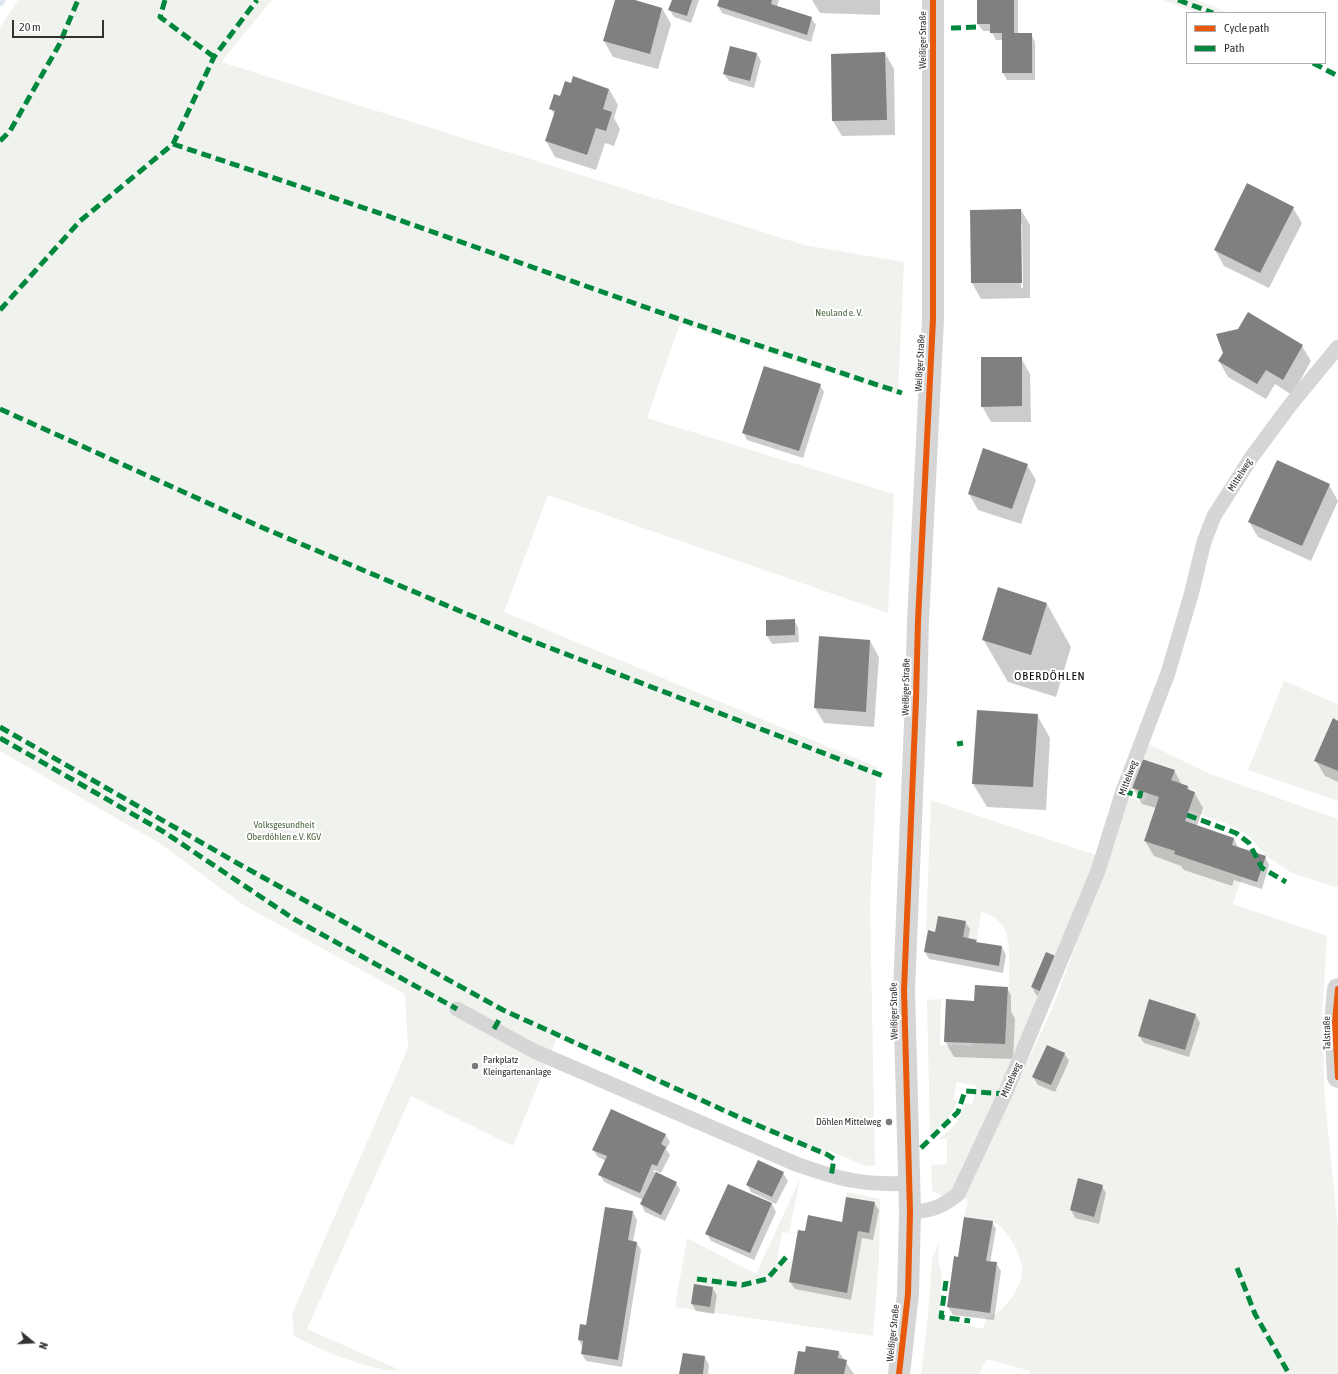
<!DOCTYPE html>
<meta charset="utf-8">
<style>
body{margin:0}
#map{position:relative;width:1338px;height:1374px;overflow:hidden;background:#fff;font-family:"Asap Condensed",sans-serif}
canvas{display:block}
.legend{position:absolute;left:1186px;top:12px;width:140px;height:52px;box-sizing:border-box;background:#fff;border:1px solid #adadad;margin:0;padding:5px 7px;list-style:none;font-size:12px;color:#323232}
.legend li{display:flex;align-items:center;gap:8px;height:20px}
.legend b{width:20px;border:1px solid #adadad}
.north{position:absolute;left:12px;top:1322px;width:40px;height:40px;-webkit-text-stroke:3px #fff;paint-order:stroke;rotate:108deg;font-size:11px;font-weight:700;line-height:16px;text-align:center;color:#323232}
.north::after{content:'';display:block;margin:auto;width:14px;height:18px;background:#323232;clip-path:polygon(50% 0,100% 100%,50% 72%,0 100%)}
.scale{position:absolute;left:12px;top:20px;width:92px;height:18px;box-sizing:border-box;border:2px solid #323232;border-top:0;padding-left:5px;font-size:12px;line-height:14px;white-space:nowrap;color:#323232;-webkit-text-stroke:3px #fff;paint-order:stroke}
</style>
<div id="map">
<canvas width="1338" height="1374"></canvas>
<ul class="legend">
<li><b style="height:5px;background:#e8590c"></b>Cycle path</li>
<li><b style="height:5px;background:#00873e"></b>Path</li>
</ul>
<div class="north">N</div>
<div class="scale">20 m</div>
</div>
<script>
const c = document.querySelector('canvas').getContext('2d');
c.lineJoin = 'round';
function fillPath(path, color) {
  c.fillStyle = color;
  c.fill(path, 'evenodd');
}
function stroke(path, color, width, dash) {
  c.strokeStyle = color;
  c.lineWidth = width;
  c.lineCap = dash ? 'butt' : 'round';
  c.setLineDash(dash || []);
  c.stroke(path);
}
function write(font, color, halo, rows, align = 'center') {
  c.font = font + ' "Asap Condensed",sans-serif';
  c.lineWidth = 4;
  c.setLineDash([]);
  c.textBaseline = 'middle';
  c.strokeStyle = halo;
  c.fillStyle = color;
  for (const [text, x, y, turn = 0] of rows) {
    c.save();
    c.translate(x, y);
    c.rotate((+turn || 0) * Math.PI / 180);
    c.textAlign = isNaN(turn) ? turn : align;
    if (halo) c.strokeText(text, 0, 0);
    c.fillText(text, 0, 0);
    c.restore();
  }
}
fillPath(new Path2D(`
 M18,0H272L221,62L804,245L904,262L898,395L680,324L647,418L894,494L888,613L548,495L504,612L877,767L870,904L875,1165L866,1166L830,1151L827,1157L746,1124L557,1038L513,1146L411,1096L307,1329L400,1370C377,1374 315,1348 294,1336L292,1314L408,1048L405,994L245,906L159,843L0,751V27Z
 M1163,0H1196L1227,12L1197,13Z
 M1284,681L1338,704V721L1333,719L1315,761L1338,771V801L1248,770Z
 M1148,744L1210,774L1338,819V886L1335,887L1292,873L1266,856L1249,836L1231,825L1188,810L1195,791L1187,789L1188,786L1171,780L1174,770L1142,759Z
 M1148,793L1159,797L1144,841L1175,851L1174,854L1242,877L1233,904L1327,936L1322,1019L1325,1100L1338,1229V1374H1030L1031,1371L986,1359L980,1374H921L928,1315L932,1259L939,1242L938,1259L942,1277L939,1318L983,1329L986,1318C1000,1316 1020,1290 1022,1275C1025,1260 1007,1226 992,1221C984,1218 973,1218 964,1217L968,1200L963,1198L1052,1009L1111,851L1128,798L1144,802Z
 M931,800L1096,855L1094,869L1058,957L1046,952L1031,987L1044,993L953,1192L942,1196L932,1191L931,1165L947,1164V1139H939C954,1127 959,1122 965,1103L972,1104L977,1086L957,1082L953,1100L957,1101C952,1117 942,1125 930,1135L927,1000L941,999L940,1045L972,1046L973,1043L1005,1044C1006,1020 1014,949 1005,930C1001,921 990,913 981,912L977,940L963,937L966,921L938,916L935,932L926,930Z
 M800,1179L789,1233L782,1232L777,1260L792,1262L789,1282L847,1292L858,1231L869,1233L875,1202L846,1197L847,1192L880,1199L879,1260L873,1336L675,1307L687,1238L756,1274Z`), '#f0f3ed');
fillPath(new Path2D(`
 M616,0H632L662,8L671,24L658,69L613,57L604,41Z
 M673,0H699L691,23L674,17L669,9Z
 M720,0H779L777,7L811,18L816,25L811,42L722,13L718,6Z
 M812,0H880V15L820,13Z
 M978,0H1018V34H1031L1035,42V80H1007L1003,73V40H996L991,31H983L978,24Z
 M885,53L894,69L895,135L842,136L833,121Z
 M757,54L761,61L754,88L729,81L724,74Z
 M609,89L618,105L614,118L620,129L614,146L605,143L596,170L555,157L546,141L555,116L551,109L560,97Z
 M1293,208L1302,223L1269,288L1224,266L1215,250Z
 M1021,210L1030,225V298L981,299L972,283L971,211ZM1020,224H1022L1023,288H1021Z
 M1302,346L1311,361L1292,395L1275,384L1266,399L1228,377L1219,361Z
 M1021,358L1030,374L1031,422H991L982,406Z
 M820,385L824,392L803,458L747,440L743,432Z
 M1027,465L1036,480L1021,524L978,510L969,494Z
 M1329,485L1338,501L1311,561L1258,537L1249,522Z
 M1047,604L1071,647L1056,697L1008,682L983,639Z
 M794,620L798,627L799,642L772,644L767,636V621Z
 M870,641L879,657L874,727L824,723L815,708Z
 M1037,715L1050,738L1046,810L987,807L973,784Z
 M1338,722V782L1325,776L1316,761Z
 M1174,770L1182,785L1188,786L1190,791L1194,792L1203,808L1197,826L1234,839L1239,849L1265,857L1269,865L1262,889L1234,880L1232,886L1184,870L1181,866L1154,856L1145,841L1156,808L1142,804L1133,788Z
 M965,922L970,929L968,939L976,941L977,943L1002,947L1006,955L1003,973L929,959L925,952Z
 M1057,958L1048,1000L1036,995L1032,987Z
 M1007,988L1011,995V1011L1015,1019L1013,1059L954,1057L945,1041L975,1002Z
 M1196,1015L1200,1023L1189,1057L1144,1043L1139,1036Z
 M1064,1053L1069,1061L1055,1092L1038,1085L1033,1077Z
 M665,1134L670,1142L666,1149L670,1155L661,1173L654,1170L653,1171L676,1183L680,1190L665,1221L645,1212L641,1204L643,1200L604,1182L600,1175L606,1161L598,1157L593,1150Z
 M783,1173L788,1181L776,1204L751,1192L747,1185Z
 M728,1185L772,1204L776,1212L754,1260L711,1241L707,1234Z
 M1102,1186L1106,1193L1099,1224L1075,1218L1071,1210Z
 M874,1203L879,1210L873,1240L862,1238L851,1300L795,1289L790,1282L805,1232L843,1223Z
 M633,1212L637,1220L633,1242L637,1243L641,1250L622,1367L586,1361L582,1354L583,1348L579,1340L586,1326Z
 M992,1222L996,1229L990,1263H996L1001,1271L994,1320L953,1315L948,1307L959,1258Z
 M712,1288L717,1295L714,1314L696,1311L692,1304Z
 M839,1352L854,1374H795L805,1353Z
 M705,1357L709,1365L708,1374H680Z`), '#0003');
stroke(new Path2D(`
 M0,2L1,0`), '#e0e7f0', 9);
fillPath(new Path2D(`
 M615,0H635L662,8L650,54L603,41Z
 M672,0H692L687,16L668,10Z
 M719,0H772L771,4L812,17L807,35L717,6Z
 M977,0H1014V33H1032V73H1002V33H990V24H977Z
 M730,46L757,53L750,81L723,74Z
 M885,52L887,120L832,121L831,54Z
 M573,76L609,89L603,109L612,112L606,131L596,128L587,155L545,141L555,111L549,109L554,94L560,96L565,81L571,83Z
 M1247,183L1294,207L1260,273L1214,250Z
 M1021,209L1022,283H971L970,210Z
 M1248,312L1303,345L1283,380L1266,370L1257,384L1218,361L1223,353L1216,334L1238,329Z
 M981,357H1022V406L981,407Z
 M764,366L821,384L799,451L742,433Z
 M983,448L1028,464L1012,509L968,494Z
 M1277,460L1330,484L1302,546L1248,522Z
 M998,587L1047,603L1031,655L982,640Z
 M795,619V635L766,636V620Z
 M819,636L870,640L866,712L814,708Z
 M977,710L1038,714L1033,787L972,784Z
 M1333,718L1338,721V771L1314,761Z
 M1142,759L1175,770L1171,780L1188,786L1187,789L1195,792L1185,821L1234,838L1232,845L1266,856L1257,882L1174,854L1175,851L1144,841L1159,797L1132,788Z
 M938,916L966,921L963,937L977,940L976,942L1002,946L999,966L924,952L928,930L935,932Z
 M1046,952L1058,957L1044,993L1031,987Z
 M975,985L1008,987L1005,1044L944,1042L946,999L974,1001Z
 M1149,999L1196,1014L1185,1050L1138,1036Z
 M1047,1045L1065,1053L1051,1085L1032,1077Z
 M611,1109L666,1134L661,1144L666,1147L657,1166L652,1164L640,1193L598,1175L607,1156L592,1150Z
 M758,1160L784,1172L772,1197L746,1185Z
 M656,1172L677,1182L661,1215L640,1204Z
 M1078,1178L1103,1185L1094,1217L1070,1210Z
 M728,1184L772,1203L750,1253L705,1234Z
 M846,1197L875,1202L869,1233L858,1231L847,1293L789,1282L798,1230L805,1231L808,1215L842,1222Z
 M605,1207L633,1211L628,1240L637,1242L618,1360L581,1354L583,1341L578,1340L580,1324L586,1325Z
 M964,1217L993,1221L986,1261L997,1262L990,1313L947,1307L954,1256L958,1257Z
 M694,1284L713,1287L710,1307L691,1304Z
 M806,1346L839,1351L838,1358L847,1360L844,1374H794L798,1351L805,1352Z
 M683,1353L705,1356L703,1374H679Z`), '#808080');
stroke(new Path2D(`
 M457,1009L534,1051L796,1164C838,1179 865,1186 909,1183
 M910,1212C931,1211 942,1207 958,1194L1005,1094L1098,871L1123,791L1168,673L1191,595L1204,542L1214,516L1251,458L1291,404L1338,347`), '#d6d6d6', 15);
stroke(new Path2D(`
 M1338,989L1335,1022L1338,1077`), '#d6d6d6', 22);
stroke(new Path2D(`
 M899,1374L908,1294L910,1212L904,990L916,699L918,621L933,319V0`), '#d6d6d6', 22);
stroke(new Path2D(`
 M165,0L160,17L214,57
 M1178,0L1213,13
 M951,28L979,27
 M1313,63L1338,76
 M0,141L10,131L59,45L78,0
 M173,144L385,215L679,319L902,393
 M0,310L80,221L173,144L214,57L257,0
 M0,409L261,527L519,636L883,776
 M0,727L237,863L503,1010L743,1119L828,1155L834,1159L831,1177
 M0,738L164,832L294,919L457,1009
 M957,744L963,743
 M1123,791L1140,796L1141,791
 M1187,815L1236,833L1249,843L1262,868L1286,882
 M494,1029L500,1018
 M921,1148L958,1112L965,1091L1005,1094
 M1237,1268L1255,1314L1289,1374
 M697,1279L742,1285L767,1279L788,1255
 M946,1281L941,1317L970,1321`), '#00873e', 5, [10, 5]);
stroke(new Path2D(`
 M1338,989L1335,1022L1338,1077
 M899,1374L908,1294L910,1212L904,990L916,699L918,621L933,319V0`), '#e8590c', 6);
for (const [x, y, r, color] of [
 [475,1066,4,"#7a7a7a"],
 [889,1122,4,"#7a7a7a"]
]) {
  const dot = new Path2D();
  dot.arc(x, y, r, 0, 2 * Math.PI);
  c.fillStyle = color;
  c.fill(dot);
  stroke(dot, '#fff', 1.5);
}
write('10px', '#323232', '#fff', [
 ["Weißiger Straße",923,40,-90],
 ["Weißiger Straße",920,363,-87],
 ["Mittelweg",1240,475,-58],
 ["Weißiger Straße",906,687,-89],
 ["Mittelweg",1128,778,-70],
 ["Weißiger Straße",894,1011,-91],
 ["Talstraße",1327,1033,-91],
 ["Mittelweg",1011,1080,-66],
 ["Weißiger Straße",893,1333,-84]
]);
write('10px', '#506944', '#fff', [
 ["Neuland e. V.",839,313],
 ["Volksgesundheit",284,825],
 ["Oberdöhlen e.V. KGV",284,837]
]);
write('10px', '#323232', '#fff', [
 ["Parkplatz",483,1060],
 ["Kleingartenanlage",483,1072],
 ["Döhlen Mittelweg",881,1122,"right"]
], 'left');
c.letterSpacing = '1px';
write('12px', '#000', '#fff', [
 ["OBERDÖHLEN",1050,676]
]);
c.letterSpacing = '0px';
</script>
